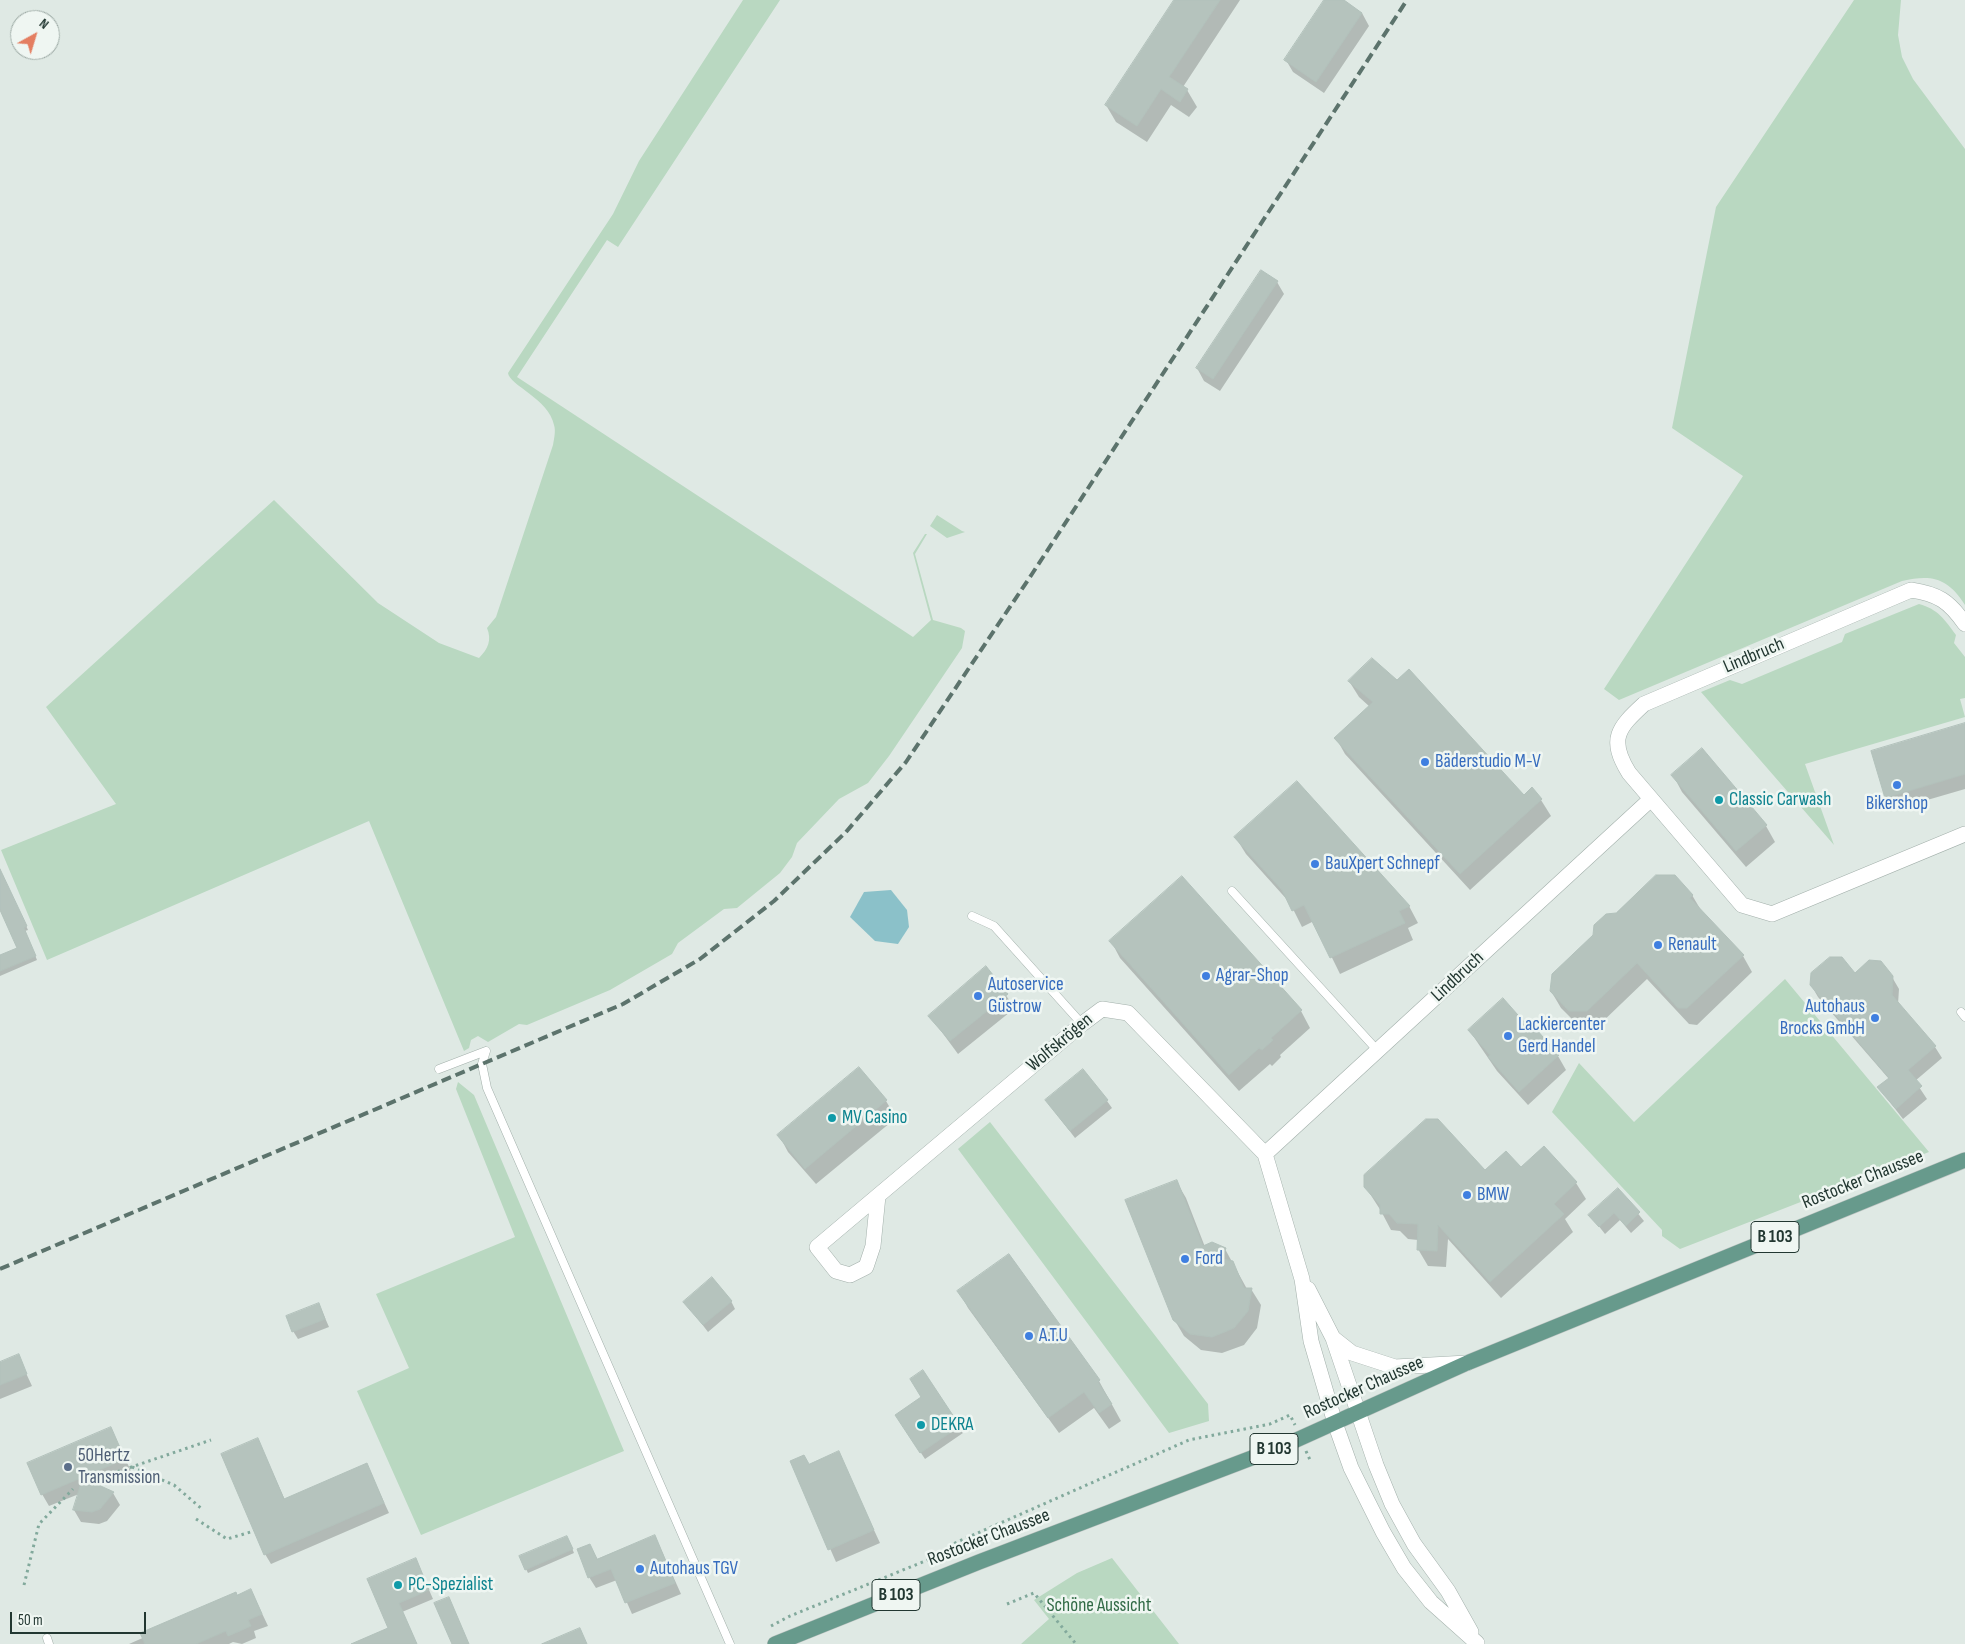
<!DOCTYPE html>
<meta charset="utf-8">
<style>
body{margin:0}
#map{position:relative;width:1965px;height:1644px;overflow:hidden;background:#dfe9e4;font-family:"Sofia Sans Condensed",sans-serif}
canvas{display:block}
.north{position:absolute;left:10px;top:10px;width:50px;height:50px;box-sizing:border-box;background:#eff6f2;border:1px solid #9daaa5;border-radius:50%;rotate:39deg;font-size:14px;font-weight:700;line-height:20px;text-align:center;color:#223731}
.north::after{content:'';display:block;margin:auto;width:18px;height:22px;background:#e47e61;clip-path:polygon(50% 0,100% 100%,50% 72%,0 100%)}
.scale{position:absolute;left:10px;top:1612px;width:136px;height:22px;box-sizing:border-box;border:2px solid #223731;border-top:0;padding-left:6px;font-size:15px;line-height:18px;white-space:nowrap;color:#223731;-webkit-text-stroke:4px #eff6f2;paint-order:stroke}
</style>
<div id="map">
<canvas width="1965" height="1644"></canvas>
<div class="north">N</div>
<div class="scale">50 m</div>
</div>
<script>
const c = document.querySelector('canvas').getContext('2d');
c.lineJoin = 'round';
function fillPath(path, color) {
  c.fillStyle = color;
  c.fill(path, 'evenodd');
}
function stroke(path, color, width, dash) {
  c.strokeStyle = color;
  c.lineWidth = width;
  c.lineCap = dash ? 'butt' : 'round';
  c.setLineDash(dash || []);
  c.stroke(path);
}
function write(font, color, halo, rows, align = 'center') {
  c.font = font + ' "Sofia Sans Condensed",sans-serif';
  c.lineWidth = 5;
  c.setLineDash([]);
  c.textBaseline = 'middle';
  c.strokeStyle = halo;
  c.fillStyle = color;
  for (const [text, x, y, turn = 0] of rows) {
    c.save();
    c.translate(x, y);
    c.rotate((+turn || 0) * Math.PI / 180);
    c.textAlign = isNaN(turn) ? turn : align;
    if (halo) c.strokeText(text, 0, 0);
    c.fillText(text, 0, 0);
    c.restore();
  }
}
fillPath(new Path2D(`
 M743,0H780L618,247L607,240L517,377L913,637L931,620L913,553L925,534H927L915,554L933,620L961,628L965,631L962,648L889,756L868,783L839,799L797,843L792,857L780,873L737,908L724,909L678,943L672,954L610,990L527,1025L519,1024L488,1042L478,1036L471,1040L469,1048L464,1051L369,821L47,960L1,850L116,804L46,707L274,500L378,603L439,643L479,658C488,649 492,640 487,628L496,617L553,445C554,439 556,431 554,425C549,399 509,385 508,373L613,214L639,161Z
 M1854,0H1901L1898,35L1902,57L1913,79L1965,149V605C1948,578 1932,574 1902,581L1619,700L1604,689L1743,476L1672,428L1716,207Z
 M937,515L962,531L965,532L947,538L930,526Z
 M1919,604C1938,609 1945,620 1956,635L1954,643L1965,657V698L1960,699L1965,717L1805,764L1834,845L1701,692L1730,680L1742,684L1842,642L1845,634Z
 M1785,979L1929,1152L1680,1249L1662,1236V1230L1552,1112L1579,1063L1634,1122Z
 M458,1082L474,1095L624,1451L421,1535L357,1391L409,1368L376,1294L515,1237L456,1089Z
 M990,1122L1208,1404L1209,1421L1169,1433L958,1149Z
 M1112,1558L1179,1644H1021L1049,1619L1034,1600L1077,1573Z`), '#b9d8c1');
fillPath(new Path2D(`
 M891,890L907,910L909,927L898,944L875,941L850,917L864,892Z`), '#8bc1c9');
fillPath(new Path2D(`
 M1176,0H1240L1183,87L1187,90L1197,107L1189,117L1171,105L1147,142L1116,122L1106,105Z
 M1326,0H1342L1362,13L1369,26L1324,93L1293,72L1286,60Z
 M1277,282L1284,294L1220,391L1204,381L1197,368Z
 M1349,681L1523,797L1541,800L1551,816L1470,890L1345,754L1336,738L1370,707L1359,697Z
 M1965,725V789L1893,810L1886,798Z
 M1673,775L1766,826L1775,842L1746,867L1682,792Z
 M1236,838L1409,906L1418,923L1408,928L1413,940L1340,974L1314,921L1302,927L1290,903L1246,854Z
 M1182,878L1301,1011L1310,1028L1280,1055L1281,1057L1272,1066L1270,1064L1239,1091L1120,958L1111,941Z
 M0,885L7,886L28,930L25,931L37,960L0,976V956L19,948L0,907Z
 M1692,895L1702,912L1743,956L1752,972L1697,1025L1689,1024L1647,979L1597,1027H1580L1561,1008L1551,991L1616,914Z
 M986,968L1015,1008L958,1054L930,1016Z
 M1855,975L1892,977L1899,989L1898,1004L1935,1047L1942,1058L1915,1081L1927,1099L1903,1119L1879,1088L1889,1079L1818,997L1811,985Z
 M1528,1022L1558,1056L1566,1070L1528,1105L1497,1071L1469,1030L1525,1025Z
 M859,1068L886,1101L896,1118L816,1184L788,1152L779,1135Z
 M1046,1100L1107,1101L1112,1108L1075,1138Z
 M1521,1169L1576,1183L1586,1199L1565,1219L1573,1232L1501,1298L1448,1239L1446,1267L1428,1266L1418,1249V1240L1408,1239L1400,1231L1391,1230L1381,1211L1365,1186Z
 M1176,1181L1186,1198L1205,1247L1225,1249L1247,1289H1251L1261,1305L1257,1328L1244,1345L1222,1353L1201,1350L1184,1336L1174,1319Z
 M1618,1189L1644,1221L1631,1233L1620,1220L1605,1234L1590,1215Z
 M1008,1256L1099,1381L1121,1421L1109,1429L1094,1408L1059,1433L968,1308L959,1291Z
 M731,1301L735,1309L708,1332L685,1302Z
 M319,1304L329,1327L298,1339L293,1331Z
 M18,1356L32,1386L0,1399V1363Z
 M923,1372L963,1433L925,1459L900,1421L922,1398Z
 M111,1429L131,1471L97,1486L113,1493L120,1505L107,1521L99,1524L81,1522L74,1510L79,1494L49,1506L42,1494Z
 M258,1440L285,1500L367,1465L389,1513L271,1564L265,1554Z
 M838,1452L880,1543L836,1562L792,1462L809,1465Z
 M655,1536L681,1594L632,1614L617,1580L596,1588L589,1577L590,1546L598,1560Z
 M569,1541L574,1553L528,1573L526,1569Z
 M420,1569L433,1599L402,1612L417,1644H362L389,1629L369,1580Z
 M251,1590L268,1626L254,1631L256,1638L242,1644L233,1642L229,1644H129Z`), '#0003');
const building = new Path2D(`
 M1174,0H1220L1169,77L1188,89L1180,102L1161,89L1137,126L1105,105Z
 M1324,0H1344L1362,13L1316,82L1284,60Z
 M1261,270L1278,281L1213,379L1196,368Z
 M1372,658L1397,680L1409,669L1524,795L1532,787L1542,799L1460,874L1334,738L1373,702L1348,681Z
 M1965,723V774L1885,798L1871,751Z
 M1702,748L1767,825L1736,851L1671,775Z
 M1297,781L1410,906L1399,911L1405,923L1330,958L1304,905L1292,911L1282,890L1234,837Z
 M0,869L27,926L24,928L36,956L0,971V955L17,948L0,910Z
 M1656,875H1675L1693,895L1690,898L1744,955L1687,1008H1678L1637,963L1587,1011H1569L1550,991L1552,974L1593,935L1594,925L1606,914L1616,913Z
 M1182,876L1302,1010L1271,1038L1273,1040L1262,1050L1259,1048L1229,1075L1109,941Z
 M1830,957H1842L1855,973L1869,960L1881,961L1893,976L1892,995L1936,1046L1908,1070L1922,1086L1896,1109L1877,1087L1889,1078L1810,985L1811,973Z
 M986,966L1008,994L950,1041L928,1016Z
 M1503,998L1525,1023L1528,1020L1559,1055L1519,1092L1488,1057L1490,1055L1468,1030Z
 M859,1067L887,1100L805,1169L777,1135Z
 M1083,1069L1108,1100L1070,1131L1045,1100Z
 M1426,1119H1438L1485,1170L1506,1151L1521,1167L1544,1146L1577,1182L1554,1204L1564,1214L1490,1282L1438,1225L1437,1251L1417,1250L1418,1224L1397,1223L1389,1214H1380V1205L1364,1187V1175Z
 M1177,1180L1203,1246L1212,1242L1226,1248L1222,1259L1233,1261L1244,1288H1252L1248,1311L1234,1328L1212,1337L1190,1334L1173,1320L1125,1200Z
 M1618,1188L1640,1212L1626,1226L1614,1213L1599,1227L1588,1215Z
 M1009,1254L1100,1380L1098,1382L1112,1404L1099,1413L1084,1392L1048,1418L957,1291Z
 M712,1277L732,1301L703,1325L683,1302Z
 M319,1303L325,1319L292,1332L286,1316Z
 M19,1354L27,1374L0,1385V1362Z
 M923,1370L960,1426L920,1453L895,1415L921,1397L910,1379Z
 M111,1427L125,1459L41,1495L27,1463Z
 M258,1438L284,1499L367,1463L384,1503L264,1555L221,1454Z
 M839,1451L874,1530L828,1550L790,1461L804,1455L809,1464Z
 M83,1478L114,1492L100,1509L92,1512L73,1510Z
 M655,1535L675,1583L625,1603L611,1569L588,1578L577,1549L590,1544L597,1559Z
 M567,1536L573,1549L525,1570L519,1556Z
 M416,1558L429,1590L399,1603L417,1644H351L388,1628L367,1579Z
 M251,1589L262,1614L248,1620L251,1626L228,1636L226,1631L196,1644H145L140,1633L236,1592L237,1595Z
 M449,1597L469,1644H452L434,1603Z
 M580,1628L587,1644H542Z`);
fillPath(building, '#b5c3bd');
stroke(building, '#b2c1bb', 1);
const service = new Path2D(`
 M1232,891L1378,1051
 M972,916L994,926L1082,1024
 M1961,1012L1965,1017
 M486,1051L482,1064L487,1088L730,1644
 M439,1069L486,1051
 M47,1638L49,1644`);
const minor = new Path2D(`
 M1965,624C1949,601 1938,594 1911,590L1644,704C1618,728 1608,739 1629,773L1742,905L1772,914L1965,834
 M1265,1154L1651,799
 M878,1196L873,1246L866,1267L850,1275L836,1271L817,1247L1082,1024L1102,1009L1128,1013L1265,1154L1302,1279L1311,1341L1335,1423L1351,1468L1383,1532L1404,1568L1431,1602L1477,1643
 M1308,1289L1333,1338L1376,1465L1392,1504L1414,1544L1448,1591L1471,1632
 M1333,1338L1352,1353L1395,1367L1467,1363`);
const primary = new Path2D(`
 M775,1644L979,1562L1283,1446L1467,1363L1965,1160`);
stroke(service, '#a3b0ab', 9);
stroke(minor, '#a3b0ab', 16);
stroke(primary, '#bdc3c1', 16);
stroke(new Path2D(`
 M1306,1451L1310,1460
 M132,1467L174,1485L202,1509
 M99,1478L211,1440
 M196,1519L227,1539L254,1531
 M24,1585L39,1524L73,1489
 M1007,1604L1034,1593L1076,1644
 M771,1626L790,1616L930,1559L955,1543L1189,1440L1270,1424L1290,1415L1295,1425`), '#82a99c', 3, [2.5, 4]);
stroke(service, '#fff', 8);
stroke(minor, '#fff', 15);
stroke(primary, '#679a8c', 15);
stroke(new Path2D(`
 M0,1269L623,1004L700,959L774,901L846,832L906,762L1032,574L1407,0`), '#5c736c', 4, [10, 5]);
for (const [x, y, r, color] of [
 [1425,762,5,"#3f7fe0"],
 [1897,785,5,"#3f7fe0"],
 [1719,800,5,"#0f9aa8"],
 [1315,864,5,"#3f7fe0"],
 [1658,945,5,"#3f7fe0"],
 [1206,976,5,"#3f7fe0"],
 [978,996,5,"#3f7fe0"],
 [1875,1018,5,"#3f7fe0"],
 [1508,1036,5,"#3f7fe0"],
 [832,1118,5,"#0f9aa8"],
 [1467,1195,5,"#3f7fe0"],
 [1185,1259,5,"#3f7fe0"],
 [1029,1336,5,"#3f7fe0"],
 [921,1425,5,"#0f9aa8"],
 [68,1467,5,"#5c6f8a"],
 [640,1569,5,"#3f7fe0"],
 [398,1585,5,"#0f9aa8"]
]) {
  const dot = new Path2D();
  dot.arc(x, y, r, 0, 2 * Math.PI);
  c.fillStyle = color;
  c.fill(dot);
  stroke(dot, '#eff6f2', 2);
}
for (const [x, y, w] of [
 [1775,1237,48],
 [1274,1449,48],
 [896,1595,48]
]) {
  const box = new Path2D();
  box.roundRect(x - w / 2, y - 15.5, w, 31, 4);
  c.fillStyle = '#eff6f2';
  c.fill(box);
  stroke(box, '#223731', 1);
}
write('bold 18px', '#223731', null, [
 ["B 103",1775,1237],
 ["B 103",1274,1449],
 ["B 103",896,1595]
]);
write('19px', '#223731', '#eff6f2', [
 ["Lindbruch",1754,656,-23],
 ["Lindbruch",1458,977,-43],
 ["Wolfskrögen",1060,1043,-40],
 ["Rostocker Chaussee",1863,1180,-22],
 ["Rostocker Chaussee",1364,1388,-24],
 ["Rostocker Chaussee",989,1538,-21]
]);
write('19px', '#366cbe', '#eff6f2', [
 ["Bäderstudio M-V",1435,762],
 ["Bikershop",1897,804,"center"],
 ["BauXpert Schnepf",1325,864],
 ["Renault",1668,945],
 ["Agrar-Shop",1216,976],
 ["Autoservice",988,985],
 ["Güstrow",988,1007],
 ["Autohaus",1865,1007,"right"],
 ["Brocks GmbH",1865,1029,"right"],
 ["Lackiercenter",1518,1025],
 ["Gerd Handel",1518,1047],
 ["BMW",1477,1195],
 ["Ford",1195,1259],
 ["A.T.U",1039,1336],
 ["Autohaus TGV",650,1569]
], 'left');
write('19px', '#0d838f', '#eff6f2', [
 ["Classic Carwash",1729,800],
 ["MV Casino",842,1118],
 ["DEKRA",931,1425],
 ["PC-Spezialist",408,1585]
], 'left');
write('19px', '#4e5e75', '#eff6f2', [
 ["50Hertz",78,1456],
 ["Transmission",78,1478]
], 'left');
write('19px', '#306a45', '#eff6f2', [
 ["Schöne Aussicht",1099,1606]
]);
</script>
